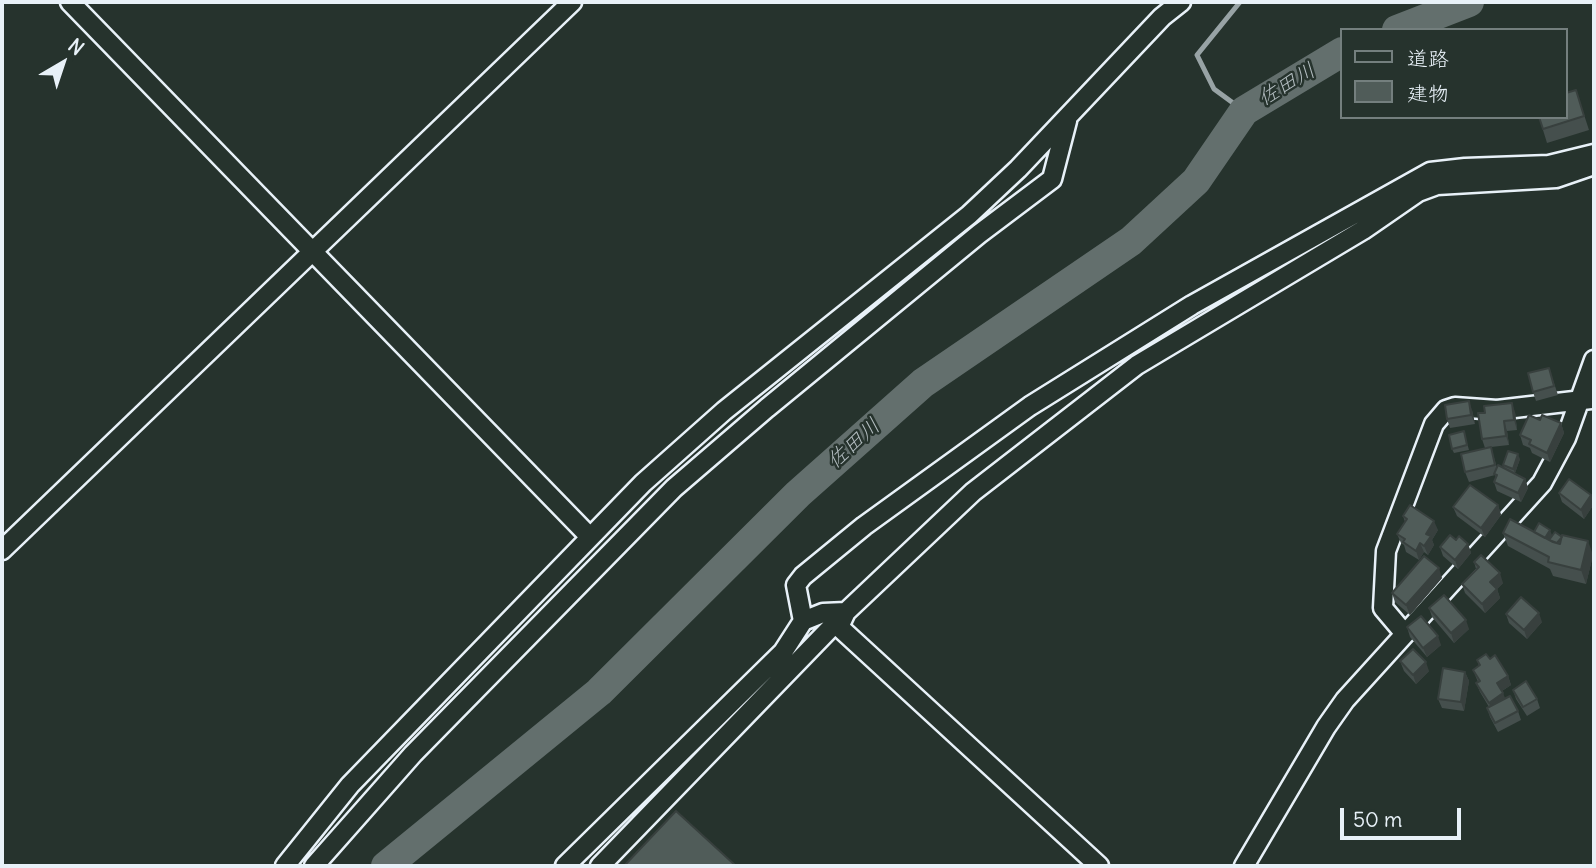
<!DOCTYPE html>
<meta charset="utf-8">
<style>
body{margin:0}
#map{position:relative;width:1596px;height:868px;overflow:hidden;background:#26332d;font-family:Delius,"Klee One",sans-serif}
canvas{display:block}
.frame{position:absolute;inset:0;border:4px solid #e8f1f8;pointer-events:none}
.legend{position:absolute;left:1340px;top:28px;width:228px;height:91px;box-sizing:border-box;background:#26332d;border:2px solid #747f7e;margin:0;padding:9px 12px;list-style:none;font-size:21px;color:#e8f1f8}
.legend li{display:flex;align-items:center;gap:14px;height:35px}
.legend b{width:35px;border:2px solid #747f7e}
.north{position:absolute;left:28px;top:28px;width:70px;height:70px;-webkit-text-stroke:5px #26332d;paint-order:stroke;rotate:39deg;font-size:19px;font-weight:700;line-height:28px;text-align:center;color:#e8f1f8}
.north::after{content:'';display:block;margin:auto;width:24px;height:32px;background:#e8f1f8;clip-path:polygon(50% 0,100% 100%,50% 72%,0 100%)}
.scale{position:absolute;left:1340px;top:808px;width:121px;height:32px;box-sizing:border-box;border:4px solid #e8f1f8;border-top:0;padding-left:9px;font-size:21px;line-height:24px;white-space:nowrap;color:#e8f1f8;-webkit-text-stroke:5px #26332d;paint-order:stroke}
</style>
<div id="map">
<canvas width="1596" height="868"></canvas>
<div class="frame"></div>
<ul class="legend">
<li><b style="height:9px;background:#26332d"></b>道路</li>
<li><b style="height:19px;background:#505c59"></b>建物</li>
</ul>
<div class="north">N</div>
<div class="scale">50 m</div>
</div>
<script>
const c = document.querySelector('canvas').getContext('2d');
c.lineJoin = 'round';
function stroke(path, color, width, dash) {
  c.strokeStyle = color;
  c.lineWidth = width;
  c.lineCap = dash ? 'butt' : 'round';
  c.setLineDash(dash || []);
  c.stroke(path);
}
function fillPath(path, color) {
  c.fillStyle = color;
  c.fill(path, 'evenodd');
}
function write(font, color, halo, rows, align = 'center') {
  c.font = font + ' Delius,"Klee One",sans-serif';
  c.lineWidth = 5;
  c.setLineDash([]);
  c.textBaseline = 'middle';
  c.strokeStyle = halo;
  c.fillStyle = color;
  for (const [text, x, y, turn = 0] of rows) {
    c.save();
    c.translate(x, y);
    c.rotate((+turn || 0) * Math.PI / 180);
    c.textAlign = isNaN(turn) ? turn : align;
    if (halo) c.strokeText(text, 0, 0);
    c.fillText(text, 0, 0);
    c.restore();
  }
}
stroke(new Path2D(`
 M1240,2L1197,55L1214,89L1244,111`), '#98a3a5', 5);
stroke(new Path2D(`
 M1397,30L1469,2
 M386,866L599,692L798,494L923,383L1131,241L1196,181L1244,111L1342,52`), '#636f6d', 30);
const street = new Path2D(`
 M70,2L590,537
 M2,550L572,2
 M846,612L839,627L1099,866
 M803,621L823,613L846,612
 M1405,634L1383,608L1386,551L1434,424L1446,410L1455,407L1497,410L1591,399
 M285,866L350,785L643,483L724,411L969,215L1018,169L1162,17L1181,2
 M314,866L413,754L674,488L767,408L979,234L1052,179L1067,121
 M565,866L783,652L803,621L796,585L803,576L864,526L1030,406L1192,305L1430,172L1465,168L1549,165L1594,154
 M600,866L846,612L973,492L1137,365L1363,230L1418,192L1437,185L1556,178L1594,165
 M1244,866L1326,727L1345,700L1542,483L1566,438L1594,360`);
stroke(street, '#e8f1f8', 23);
stroke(street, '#26332d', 18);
fillPath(new Path2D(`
 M1576,90L1589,130L1547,143L1539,117Z
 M1549,368L1558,395L1536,401L1533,392Z
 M1472,410L1475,424L1450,428L1447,419Z
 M1515,412L1517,430L1507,431L1509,445L1491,447L1497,468H1504L1503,465L1520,459L1515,473L1525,479L1528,488L1521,502L1497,491L1494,482L1496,478L1495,475L1469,482L1465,472L1485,448L1482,439Z
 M1540,420L1561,423L1564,433L1550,462L1532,453L1530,448L1523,445L1520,435Z
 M1465,436L1469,450L1454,453L1452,449Z
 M1559,493L1591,495L1594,504L1584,519L1562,502Z
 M1498,505L1501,515L1485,537L1457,516L1453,507Z
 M1403,516L1438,530L1432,540L1434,545L1428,555L1424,552L1419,560L1406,552L1404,545L1401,543L1397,534L1405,522Z
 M1534,532L1552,535L1549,540L1562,537L1593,555L1586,584L1553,576L1550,569L1508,546L1503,533Z
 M1468,544L1471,553L1458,569L1443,556L1440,547Z
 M1474,562L1503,583L1497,589L1500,598L1485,613L1465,593L1462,584L1476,569Z
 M1442,578L1410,615L1395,602L1392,593Z
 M1429,608L1469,629L1454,643L1432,617Z
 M1506,614L1542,622L1527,639L1509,623Z
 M1407,627L1441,645L1427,657L1410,637Z
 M1490,659L1508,676L1511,685L1502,691L1505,699L1518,711L1521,720L1498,732L1490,717L1487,708L1489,707L1480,692L1476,683L1478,682L1473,670L1479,666L1477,660Z
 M1400,661L1429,671L1416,684L1404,671Z
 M1465,672L1469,681L1464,711L1442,708L1438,699Z
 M1513,690L1537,699L1540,708L1527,716L1516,699Z`), '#454f4d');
fillPath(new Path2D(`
 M1469,401L1472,410L1475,424L1471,415Z
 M1512,403L1515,412L1517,430L1514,420Z
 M1504,421L1507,431L1509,445L1506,436Z
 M1561,423L1564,433L1550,462L1547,453Z
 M1518,454L1520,459L1515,473L1513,469Z
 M1525,479L1528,488L1521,502L1518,493Z
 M1591,495L1594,504L1584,519L1581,510Z
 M1498,505L1501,515L1485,537L1481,528Z
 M1434,521L1438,530L1432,540L1434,545L1428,555L1424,546L1426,534Z
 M1550,530L1552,535L1544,546L1543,541Z
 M1588,541L1593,555L1586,584L1581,570Z
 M1420,543L1424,552L1419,560L1416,551Z
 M1468,544L1471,553L1458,569L1455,560Z
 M1439,568L1442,578L1410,615L1406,605Z
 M1500,573L1503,583L1494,592L1490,582Z
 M1497,589L1500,598L1485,613L1482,604Z
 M1539,613L1542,622L1527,639L1524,630Z
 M1466,620L1469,629L1454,643L1451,633Z
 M1438,636L1441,645L1427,657L1423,648Z
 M1426,662L1429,671L1416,684L1413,675Z
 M1465,672L1469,681L1464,711L1461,702Z
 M1508,676L1511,685L1500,692L1497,683Z
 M1503,693L1507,703L1492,712L1489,703Z`), '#38403e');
const building = new Path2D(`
 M1576,90L1584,116L1543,129L1539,117H1566V93Z
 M1549,368L1554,386L1533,392L1528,373Z
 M1469,401L1471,415L1447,419L1445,405Z
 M1512,403L1514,420L1504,421L1506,436L1482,439L1478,413H1485L1484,406Z
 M1529,415L1540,420L1542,415L1561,423L1547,453L1529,444L1531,440L1520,435Z
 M1464,431L1467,445L1452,449L1449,435Z
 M1491,447L1495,465L1465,472L1461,454Z
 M1508,451L1518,454L1513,469L1503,465Z
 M1498,465L1525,479L1518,493L1494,482L1497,475L1494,474Z
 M1569,479L1591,495L1581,510L1559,493Z
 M1470,485L1498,505L1481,528L1453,507Z
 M1410,505L1434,521L1426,534L1431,536L1424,546L1420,543L1416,551L1403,542L1405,539L1397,534L1407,519L1403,516Z
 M1510,519L1553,542L1560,544L1562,535L1588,541L1581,570L1548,562L1549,557L1503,533Z
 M1539,523L1550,530L1545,538L1534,532Z
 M1555,532L1562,537L1557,543L1549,540Z
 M1450,535L1456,540L1459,536L1468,544L1455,560L1440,547Z
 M1481,555L1500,573L1490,582L1497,589L1482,604L1462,584L1479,567L1474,562Z
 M1424,556L1439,568L1406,605L1392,593Z
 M1444,595L1466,620L1451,633L1429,608Z
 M1521,597L1539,613L1524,630L1506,614Z
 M1421,616L1438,636L1423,648L1407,627Z
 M1413,649L1426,662L1413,675L1400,661Z
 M1486,654L1490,659L1495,655L1508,676L1497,683L1503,693L1489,703L1476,683L1480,681L1473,670L1480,665L1477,660Z
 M1443,668L1465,672L1461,702L1438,699Z
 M1526,681L1537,699L1523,707L1513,690Z
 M1510,696L1518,711L1495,723L1487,708Z
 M676,811L736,866H624Z`);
fillPath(building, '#505c59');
stroke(building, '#38403e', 2);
write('italic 21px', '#b3bdc0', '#26332d', [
 ["佐田川",1287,85,-31],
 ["佐田川",854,444,-42]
]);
</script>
